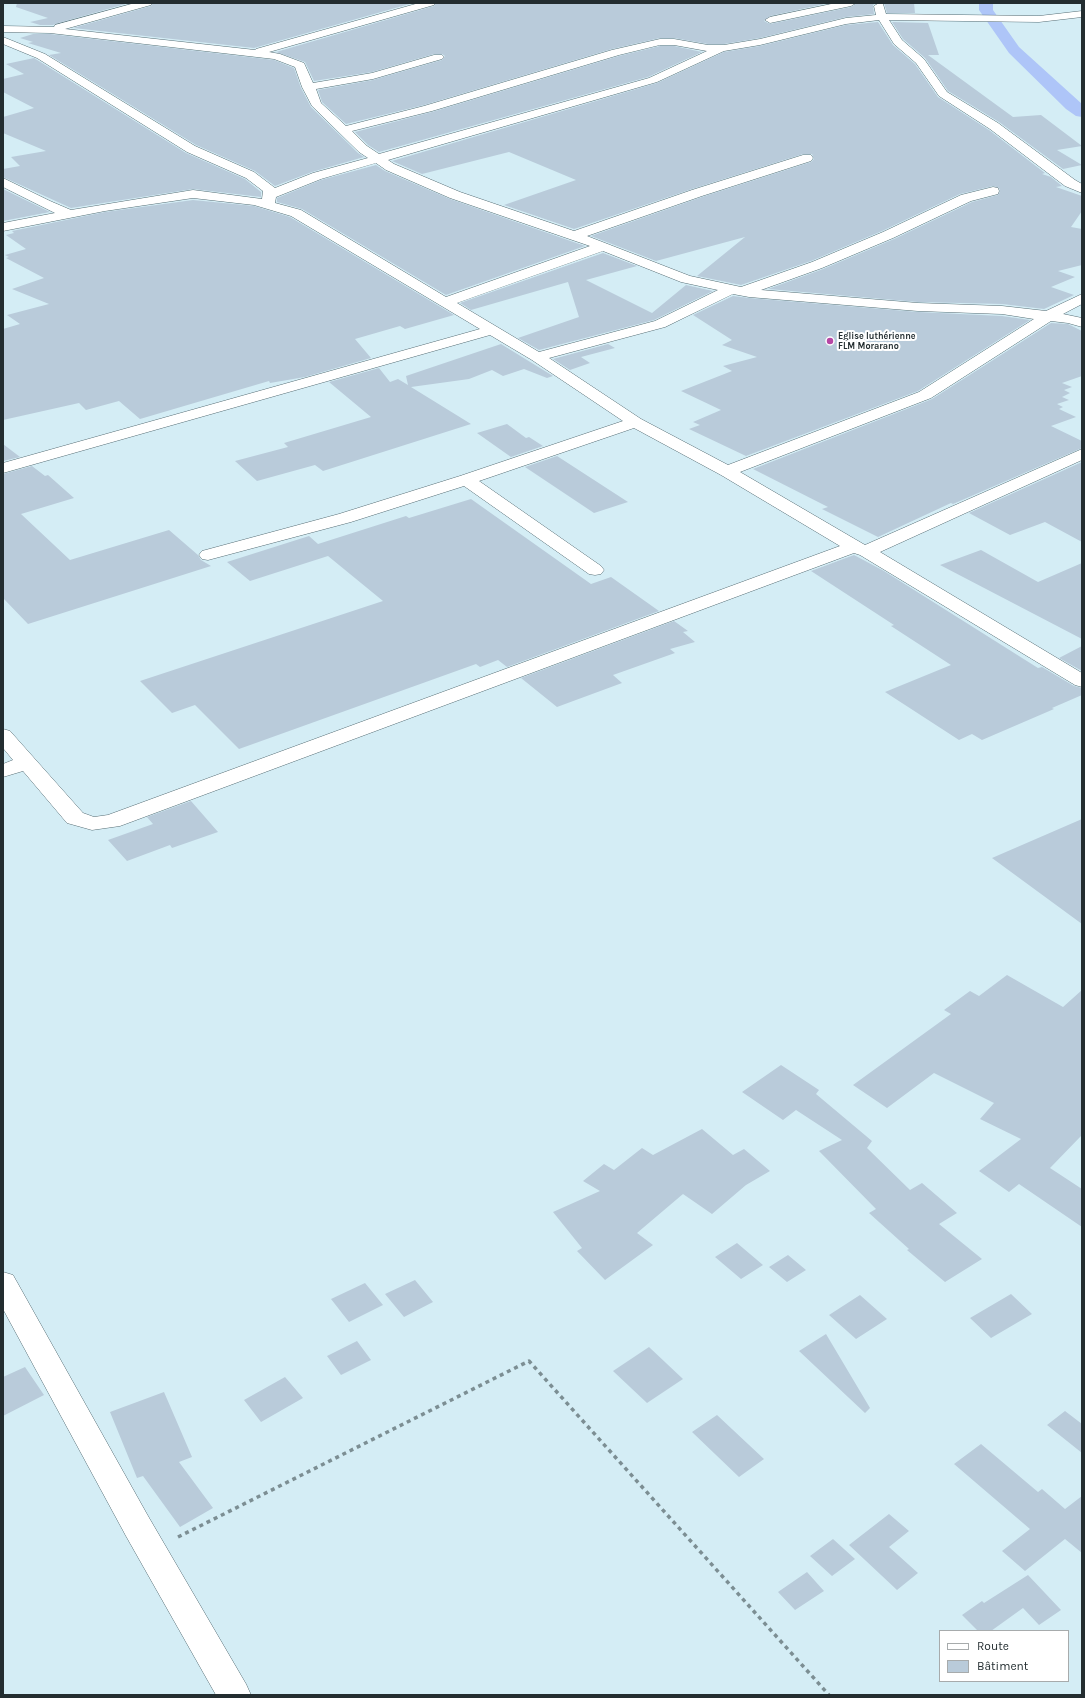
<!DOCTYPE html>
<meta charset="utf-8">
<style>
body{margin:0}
#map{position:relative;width:1085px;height:1698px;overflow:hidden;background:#d4edf5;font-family:Karla,sans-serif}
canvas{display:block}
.frame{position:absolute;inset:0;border:4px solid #232d30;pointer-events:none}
.legend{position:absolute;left:939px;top:1630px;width:130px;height:52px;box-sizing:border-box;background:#fff;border:1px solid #a7abac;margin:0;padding:5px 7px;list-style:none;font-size:12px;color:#232d30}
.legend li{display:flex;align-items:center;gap:8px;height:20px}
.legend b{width:20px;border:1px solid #a7abac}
</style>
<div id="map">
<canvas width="1085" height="1698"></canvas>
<div class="frame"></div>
<ul class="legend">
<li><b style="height:5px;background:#fff"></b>Route</li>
<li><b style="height:11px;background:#b9cbda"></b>Bâtiment</li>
</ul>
</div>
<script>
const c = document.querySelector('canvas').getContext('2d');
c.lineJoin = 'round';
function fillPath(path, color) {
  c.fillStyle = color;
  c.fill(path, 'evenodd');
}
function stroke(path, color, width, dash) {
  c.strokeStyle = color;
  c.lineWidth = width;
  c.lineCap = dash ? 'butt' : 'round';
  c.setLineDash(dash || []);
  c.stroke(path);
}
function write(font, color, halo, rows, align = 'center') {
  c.font = font + ' Karla,sans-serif';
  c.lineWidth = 4;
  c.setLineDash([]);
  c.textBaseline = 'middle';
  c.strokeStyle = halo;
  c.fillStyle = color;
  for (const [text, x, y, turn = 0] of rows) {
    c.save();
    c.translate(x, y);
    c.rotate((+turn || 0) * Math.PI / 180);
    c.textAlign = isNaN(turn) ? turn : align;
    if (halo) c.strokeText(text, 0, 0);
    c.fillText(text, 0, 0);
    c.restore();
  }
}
fillPath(new Path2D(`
 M979,3H993V10L1019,47L1082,104V117L1076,116L1066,109L1009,53L979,10Z`), '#aec5f8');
fillPath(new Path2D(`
 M17,3H129L55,24L53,25H40L30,22L48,18L16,7Z
 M153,3H413L254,48L73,28L151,6Z
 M436,3H829L770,16L764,21L770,24L851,7L857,3H876L873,5L874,14L846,17L760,38L724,44H708L674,38H660L612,49L424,105L346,124L322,102L318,90L373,80L442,60L445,56L442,54H434L372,72L314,81L305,62L276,52L434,6Z
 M884,3H914L915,13H887Z
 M878,22L893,45L915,64L938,97L989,130L1045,173L1042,174L1051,177L1062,186L1056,187L1082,196V211L1071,227L1082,229V265L1058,271L1075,277L1051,287L1074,295L1044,309L1002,304L918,302L768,289L823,269L894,239L972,202L998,195L1000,191L999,188L993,186L960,194L882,231L811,261L741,285L697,276L745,237L656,261L591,236L702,197L811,162L814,159L812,154H803L692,189L574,229L504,205L576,180L509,152L422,174L392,161L657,83L724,52L760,46L846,25Z
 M892,22L928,23L939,55H928L1013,117L1041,115L1082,146L1057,150L1082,165L1063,169L999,122L948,91L925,58L903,39Z
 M33,34H50L274,60L294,68L301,88L311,107L358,153L364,157L312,172L275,186L255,171L196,145L49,55L61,53L28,43L33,42L20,38Z
 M660,46H674L702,52L648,77L379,152L368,145L355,132L432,112L619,56Z
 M34,58L186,153L245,179L261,192V197L193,189L71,208L3,177V169L20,166L11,157L46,151L3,133V117L34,108L3,92V79L24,74L6,64Z
 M376,165L385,171L450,199L585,246L446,295L302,209L277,202V198L321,180Z
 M3,189L50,212L3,221Z
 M193,200L254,206L290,217L454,315L405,329L400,326L355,339L371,358L305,377L270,383L269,381L140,419L119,401L86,410L79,403L3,420V329L20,324L7,315L49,304L12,289L44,278L6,258L9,257L5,255L26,249L6,235L14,233L12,231L105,212Z
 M603,253L637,266L586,280L652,313L686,285L713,291L654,320L539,350L518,338L579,317L568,282L471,310L460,303Z
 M733,296L749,298L918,312L1002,316L1030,320L918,391L746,456L689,429L700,425L693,422L721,410L681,391L732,371L723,366L757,357L722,345L732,340L693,315Z
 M1051,323L1068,324L1082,331V376L1062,383L1072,387L1064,390L1070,393L1062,397L1069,400L1057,404L1063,407L1059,409L1076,417L1051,426L1082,441V448L953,504L951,503L878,537L822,509L828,507L753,469L932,399Z
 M501,344L553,376L547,378L524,369L503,376L492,370L469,379L411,387L471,424L323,471L315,465L257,481L235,461L288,447L284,443L371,417L329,382L379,368L390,382L398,379L408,385L406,376Z
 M608,344L615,348L581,357L590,363L570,370L553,359Z
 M507,424L526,438L529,437L543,446L511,457L477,433Z
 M3,444L20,457L3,461Z
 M557,456L628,502L594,513L525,467Z
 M1082,462V542L1045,522L1010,535L969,513Z
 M32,466L45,476L48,475L74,498L21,514L70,560L169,530L198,555L201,560L211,566L28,624L3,598V474Z
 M471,499L591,584L611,577L659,611L507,667L498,660L480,667L476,664L239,749L195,705L172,713L140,681L383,601L328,556L250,581L227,562L309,536L318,544L406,516L409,518Z
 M981,550L1038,582L1082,563V639L940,565Z
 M854,555L884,571L1038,668L1042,667L1074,686L1082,688V695L1052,708L1054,709L982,740L972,734L959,740L885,692L951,665L891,626L894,625L811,571Z
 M674,621L688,631L683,632L695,642L670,649L675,653L613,675L622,683L557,707L521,678Z
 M1082,646V671L1059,658Z
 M191,801L218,832L172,848L170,845L127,861L108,840L153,824L147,817Z
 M1082,819V924L992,858Z
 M1007,975L1063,1007L1082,990V1135L1050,1168L1082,1189V1227L1019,1184L1009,1192L979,1171L1021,1139L980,1119L994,1103L934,1073L887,1108L853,1085L951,1014L944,1010L970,991L979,996Z
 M781,1065L819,1090L816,1094L872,1141L867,1148L910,1190L922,1183L957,1213L939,1224L982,1259L945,1282L907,1250L909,1249L869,1213L876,1209L819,1151L842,1140L796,1110L783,1120L742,1092Z
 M702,1129L733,1155L744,1149L770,1171L746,1185L712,1214L683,1194L637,1233L653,1245L605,1280L577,1251L582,1248L553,1212L600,1191L583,1181L604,1164L614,1170L642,1148L653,1155Z
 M737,1243L763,1265L741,1279L715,1257Z
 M788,1255L806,1270L787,1282L769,1267Z
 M415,1280L433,1302L404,1317L385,1294Z
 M365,1283L383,1305L349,1322L331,1299Z
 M1011,1294L1032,1314L991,1338L970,1318Z
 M860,1295L887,1319L856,1339L829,1315Z
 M826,1334L870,1408L865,1413L799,1351Z
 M357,1341L371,1360L341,1375L327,1356Z
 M649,1347L683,1379L647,1403L613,1371Z
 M25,1367L44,1395L3,1416V1377Z
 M285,1377L303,1398L261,1422L244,1400Z
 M164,1392L192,1457L179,1462L213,1508L180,1527L143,1476L137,1478L110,1412Z
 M1065,1411L1082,1424V1453L1047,1425Z
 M717,1415L764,1459L739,1477L692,1432Z
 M981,1444L1038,1492L1042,1489L1065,1509L1082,1496V1553L1065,1539L1025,1571L1002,1551L1030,1529L954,1464Z
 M889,1514L909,1531L889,1547L918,1573L897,1590L849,1545Z
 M833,1539L855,1559L832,1576L810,1556Z
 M807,1572L824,1591L795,1610L778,1592Z
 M1028,1575L1061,1610L1039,1625L1023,1608L991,1631H978L962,1615L982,1601L984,1603Z`), '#b9cbda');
const minor = new Path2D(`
 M135,3H152L151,5L65,29L255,50L256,49L419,3H435L434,5L269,52L280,54L304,63L313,83L372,73L434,55H442L444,57L442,59L373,79L316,89L321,103L346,126L424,106L612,50L660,39H674L708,45H724L760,39L846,18L876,15L874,6L879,3L883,4L886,14L1039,16L1082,11V17L1039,22L889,20L902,40L924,59L947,92L998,123L1075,180L1082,184V193L1065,186L990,129L939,96L916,63L894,44L879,20L846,24L760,45L724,51L657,82L388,160L394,164L460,192L574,231L692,190L803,155H811L813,158L811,161L702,196L587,236L690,276L741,287L812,262L883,232L961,195L993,187L998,188L999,191L998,194L971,201L893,238L822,268L761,290L918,303L1002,306L1046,311L1082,294V304L1063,314L1082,318V327L1068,323L1051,321L931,398L740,472L865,545L1082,449V460L880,552L1082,673V687L1075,685L860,555L854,553L120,826L92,830L67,823L23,771L3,777V764L13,760L3,748V729L10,731L83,813L94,817L108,815L840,546L721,475L634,428L479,481L601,566L604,570L601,574L595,575L589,574L464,486L351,522L208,560L202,559L199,555L202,551L339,514L460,476L623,421L532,360L490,335L3,473V463L480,329L291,216L254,205L193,198L105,211L3,231V223L55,213L3,187V178L50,201L71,210L193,190L262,199L263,191L246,178L187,152L37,58L3,44V37L45,54L195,146L254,172L275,188L313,173L368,158L359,152L312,106L302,87L295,67L274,59L50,33L3,32V26L54,27L55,25ZM660,45H674L707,51L649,78L379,154L367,146L352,131L432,111L619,55ZM376,163L386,170L450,198L590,246L446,297L301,210L275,203L276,197L321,179ZM603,251L681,282L718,290L655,321L539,352L457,303ZM733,294L749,297L918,311L1002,314L1034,319L919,392L728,465L641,419L549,358L665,327Z
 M836,3H856L851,6L770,23L765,20L770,17Z
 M3,1272L13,1275L148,1516L246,1684L251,1695H216L126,1536L3,1309Z`);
stroke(minor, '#566d74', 1);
stroke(new Path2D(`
 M178,1537L529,1361L829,1695`), '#7c8e93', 3.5, [4, 4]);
fillPath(minor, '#fff');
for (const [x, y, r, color] of [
 [830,341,4,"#b646a4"]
]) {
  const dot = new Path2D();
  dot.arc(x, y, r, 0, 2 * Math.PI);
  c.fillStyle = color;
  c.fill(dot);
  stroke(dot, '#fff', 1.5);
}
write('bold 9px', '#232d30', '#fff', [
 ["Eglise luthérienne",838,336],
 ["FLM Morarano",838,346]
], 'left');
</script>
